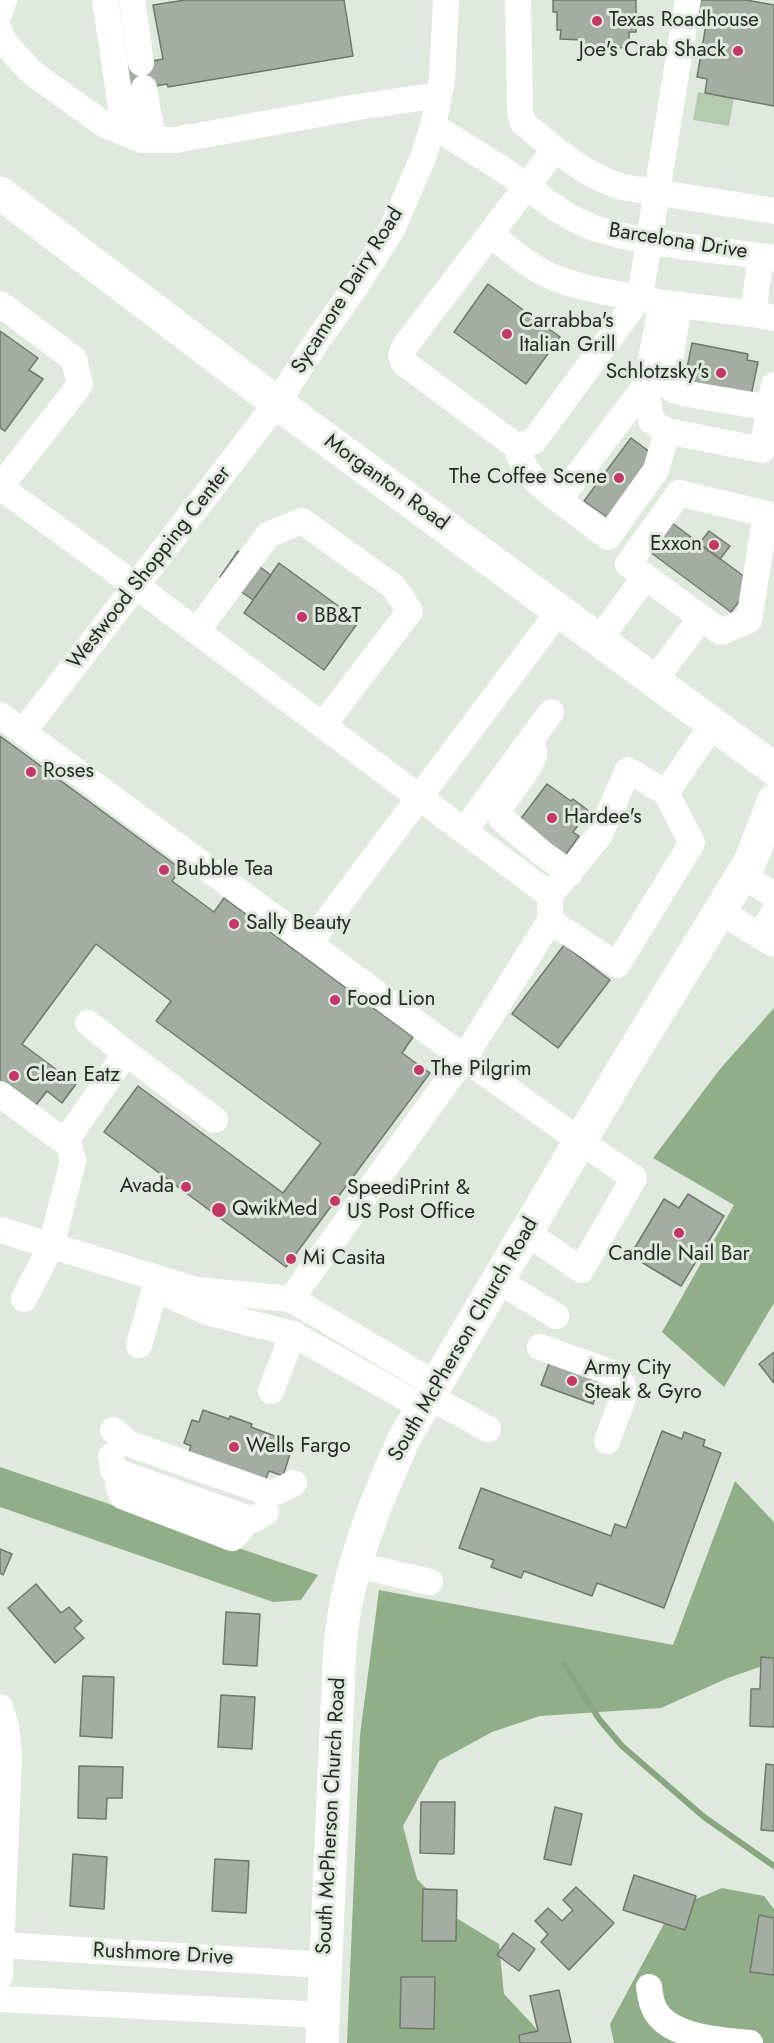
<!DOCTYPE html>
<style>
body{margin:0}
canvas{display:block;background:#e0e9dd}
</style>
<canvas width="774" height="2043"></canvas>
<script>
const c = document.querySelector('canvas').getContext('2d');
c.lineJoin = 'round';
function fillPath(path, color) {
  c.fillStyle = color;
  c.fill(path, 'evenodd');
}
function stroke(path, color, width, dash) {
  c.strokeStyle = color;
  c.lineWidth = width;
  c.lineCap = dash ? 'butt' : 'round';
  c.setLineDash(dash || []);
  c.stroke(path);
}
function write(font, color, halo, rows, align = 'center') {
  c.font = font + ' Jost,sans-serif';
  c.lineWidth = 6;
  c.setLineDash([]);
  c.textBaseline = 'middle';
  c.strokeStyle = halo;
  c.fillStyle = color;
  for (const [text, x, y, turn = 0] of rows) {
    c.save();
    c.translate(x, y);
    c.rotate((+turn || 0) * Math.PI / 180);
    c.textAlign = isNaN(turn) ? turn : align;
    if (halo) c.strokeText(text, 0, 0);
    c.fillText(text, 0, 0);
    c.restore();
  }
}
fillPath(new Path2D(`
 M698,92L734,98L729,126L693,120Z`), '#b5cbaf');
fillPath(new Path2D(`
 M774,1008V1303L724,1387L662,1332L734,1205L653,1158L720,1069Z
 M0,1467L318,1575L301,1600L273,1602L0,1507Z
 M735,1481L774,1522V1662L728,1678L661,1708L540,1716L492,1732L439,1761L403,1826L417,1879L453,1916L499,1944L504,1994L533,2025L547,2043H347L360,1735L379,1590L673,1645Z
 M722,1888L764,1896L774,1909V2043H614L610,2024L672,1909Z`), '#90af89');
stroke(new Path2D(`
 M565,1665L599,1719L622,1746L704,1817L774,1866`), '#88a781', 6);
const building = new Path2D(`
 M185,0H344L353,56L168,87L167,84L127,91L123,66L163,59L153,5Z
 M553,0H636V32H629V48L583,47L584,40L560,39L561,30H557V12H553Z
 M701,0H746L774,5V106L705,93L707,79L697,77L706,25L697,23Z
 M488,284L560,337L526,384L454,332Z
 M0,331L38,358L29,370L43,379L5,431L0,428Z
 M692,343L748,354L747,360L758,362L751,396L684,383Z
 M631,438L654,455L607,517L584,501Z
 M668,520L753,583L731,612L646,549Z
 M709,531L730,546L720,559L699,544Z
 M238,551L271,575L253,600L220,577Z
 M279,563L359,621L324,670L244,613Z
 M0,736L181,869L172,881L214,912L224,898L413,1037L402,1053L430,1073L286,1267L104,1132L138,1086L283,1193L321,1143L156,1021L171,1001L96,944L22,1044L76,1084L62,1103L47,1091L33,1109L0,1084Z
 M547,784L571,801L573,799L589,811L573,832L579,836L562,860L516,825Z
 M564,945L610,980L558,1048L512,1014Z
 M688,1194L724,1216L681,1286L633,1257L637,1251L634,1249L664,1199L679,1208Z
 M774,1352V1383L759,1364Z
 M551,1358L603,1377L593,1404L541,1385Z
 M203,1410L229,1419L230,1416L252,1424L251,1427L280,1438L276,1449L290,1454L283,1476L269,1471L265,1481L188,1454L191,1446L184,1443L192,1420L199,1422Z
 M662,1431L682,1439L684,1432L705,1440L703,1446L721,1453L664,1608L597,1583L592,1596L524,1571L521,1578L491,1567L494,1560L459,1548L481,1488L611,1536L615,1524L626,1528Z
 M0,1549L12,1554L3,1575L0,1573Z
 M36,1584L61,1613L69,1607L82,1621L74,1628L84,1638L55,1663L8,1608Z
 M226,1612L260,1614L257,1666L223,1664Z
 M761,1657L774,1658V1727L750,1726L751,1689H760Z
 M83,1676L114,1677L112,1738L80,1736Z
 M221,1695L255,1697L252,1749L218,1747Z
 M766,1764L774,1765V1831L761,1830Z
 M79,1766L123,1767L122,1798H107L106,1819L78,1818Z
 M421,1802H455L454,1854L420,1853Z
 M555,1807L582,1814L571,1865L544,1859Z
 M73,1854L107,1857L104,1909L70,1906Z
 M215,1859L249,1861L246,1913L212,1911Z
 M634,1875L696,1896L685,1930L623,1910Z
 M576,1887L614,1923L569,1970L541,1942L548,1934L535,1921L548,1908L562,1921L573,1910L563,1900Z
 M423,1889L457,1890L456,1941H422Z
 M759,1915L774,1918V1975L750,1972Z
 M513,1933L535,1949L519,1971L497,1955Z
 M401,1977H435L434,2029L400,2028Z
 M559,1990L571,2043H520L519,2035L538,2031L530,1996Z`);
fillPath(building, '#a3ada1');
stroke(building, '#70796e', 1.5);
stroke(new Path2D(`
 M105,0L125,133
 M132,0L141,63
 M518,0L520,111L523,123C554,148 583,175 622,187L774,211
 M0,12L4,0
 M0,32L4,42L31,72L105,125L142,140H175L358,107L439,95
 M144,88L153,140
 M433,126C460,143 488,159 514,177C540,196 563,217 594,228C649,246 717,249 774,258
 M555,149L405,346L401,356L404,363L516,446L533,442L640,297L688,0
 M490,234C508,248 527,265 548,275C584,291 624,294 662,303L646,385L651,421L667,431L762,450L774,385
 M761,256L753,314L774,318
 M664,303L753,314
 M0,304L74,359L80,385L0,487
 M679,304L667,382L673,390L688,394L770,408
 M646,385L559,500L608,537L656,470L667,431
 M516,446C526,476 535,481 559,500
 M0,487L136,586L550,895V921L464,1058L291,1299
 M679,493L766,514L749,620L721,632L628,564Z
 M197,631L268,535L302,521L394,587L410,611L323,725
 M599,640L645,577
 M654,681L701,618
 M0,715L464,1058L580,1141L634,1178L581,1270L526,1232
 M23,732L277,403L317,341L356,286L392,229L422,160L433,126L442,80L446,0
 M531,740C532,744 534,750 534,755C534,763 506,798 499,809L502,819L542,853L570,873
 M666,793L713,724
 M464,831L551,712
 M741,875L774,895
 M550,895L599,836L628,770L666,793L692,843L617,965L550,921
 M720,911L760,936
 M310,943L559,611
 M774,944L760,936L774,912
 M88,1023L126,1053
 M0,1094L69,1145L73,1161L51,1246L24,1299
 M65,1142L126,1053L215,1120
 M0,1230L196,1290L291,1299L435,1384
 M497,1280L556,1316
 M167,1294L210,1313L293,1334L422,1407
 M139,1345L155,1289
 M540,1347L612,1373C620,1379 624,1384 624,1395L607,1441
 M271,1391L293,1334
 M428,1396L488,1429
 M113,1430L130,1444L266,1492H276L294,1483
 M111,1456L113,1470L252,1520L266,1512
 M118,1484L122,1496L232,1538L241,1529
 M357,1565L430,1582
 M0,1707L6,1726L9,1753L0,1976
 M1,1945L324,1965
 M649,1987C650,1995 651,2003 655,2010C670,2038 722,2040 750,2043
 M0,1999L323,2015`), '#fff', 26);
stroke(new Path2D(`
 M0,193L277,403L774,769
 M322,2043L340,1645C342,1631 343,1617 346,1604C358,1545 381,1489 406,1435L623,1069L750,862L774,800`), '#fff', 33);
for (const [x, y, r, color] of [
 [597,21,6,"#c43768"],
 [738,51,6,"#c43768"],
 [507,334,6,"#c43768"],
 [721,373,6,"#c43768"],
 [619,478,6,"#c43768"],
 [714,545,6,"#c43768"],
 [302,617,6,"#c43768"],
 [31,772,6,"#c43768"],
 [552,818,6,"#c43768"],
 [164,870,6,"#c43768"],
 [234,924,6,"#c43768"],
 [335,1000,6,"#c43768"],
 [419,1070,6,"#c43768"],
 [14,1076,6,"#c43768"],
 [186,1187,6,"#c43768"],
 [335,1201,6,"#c43768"],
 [219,1210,8,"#c43768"],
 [679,1233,6,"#c43768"],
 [291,1259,6,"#c43768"],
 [572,1381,6,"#c43768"],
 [234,1447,6,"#c43768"]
]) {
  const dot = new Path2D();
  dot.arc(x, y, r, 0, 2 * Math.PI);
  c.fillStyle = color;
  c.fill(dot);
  stroke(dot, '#e0e9dd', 2);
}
write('21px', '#262a26', '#e0e9dd', [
 ["Texas Roadhouse",609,21],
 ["Joe's Crab Shack",726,51,"right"],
 ["Carrabba's",519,322],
 ["Italian Grill",519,346],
 ["Schlotzsky's",709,373,"right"],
 ["The Coffee Scene",607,478,"right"],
 ["Exxon",702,545,"right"],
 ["BB&T",314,617],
 ["Roses",43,772],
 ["Hardee's",564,818],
 ["Bubble Tea",176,870],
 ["Sally Beauty",246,924],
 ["Food Lion",347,1000],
 ["The Pilgrim",431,1070],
 ["Clean Eatz",26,1076],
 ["Avada",174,1187,"right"],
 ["SpeediPrint &",347,1189],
 ["US Post Office",347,1213],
 ["QwikMed",232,1210],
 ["Candle Nail Bar",679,1255,"center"],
 ["Mi Casita",303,1259],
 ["Army City",584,1369],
 ["Steak & Gyro",584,1393],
 ["Wells Fargo",246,1447]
], 'left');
write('21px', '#262a26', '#e0e9dd', [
 ["Barcelona Drive",678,242,9],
 ["Sycamore Dairy Road",348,291,-58],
 ["Morganton Road",386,483,36],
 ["Westwood Shopping Center",150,568,-52],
 ["South McPherson Church Road",464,1340,-60],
 ["South McPherson Church Road",332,1816,-87],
 ["Rushmore Drive",163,1955,3]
]);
</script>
